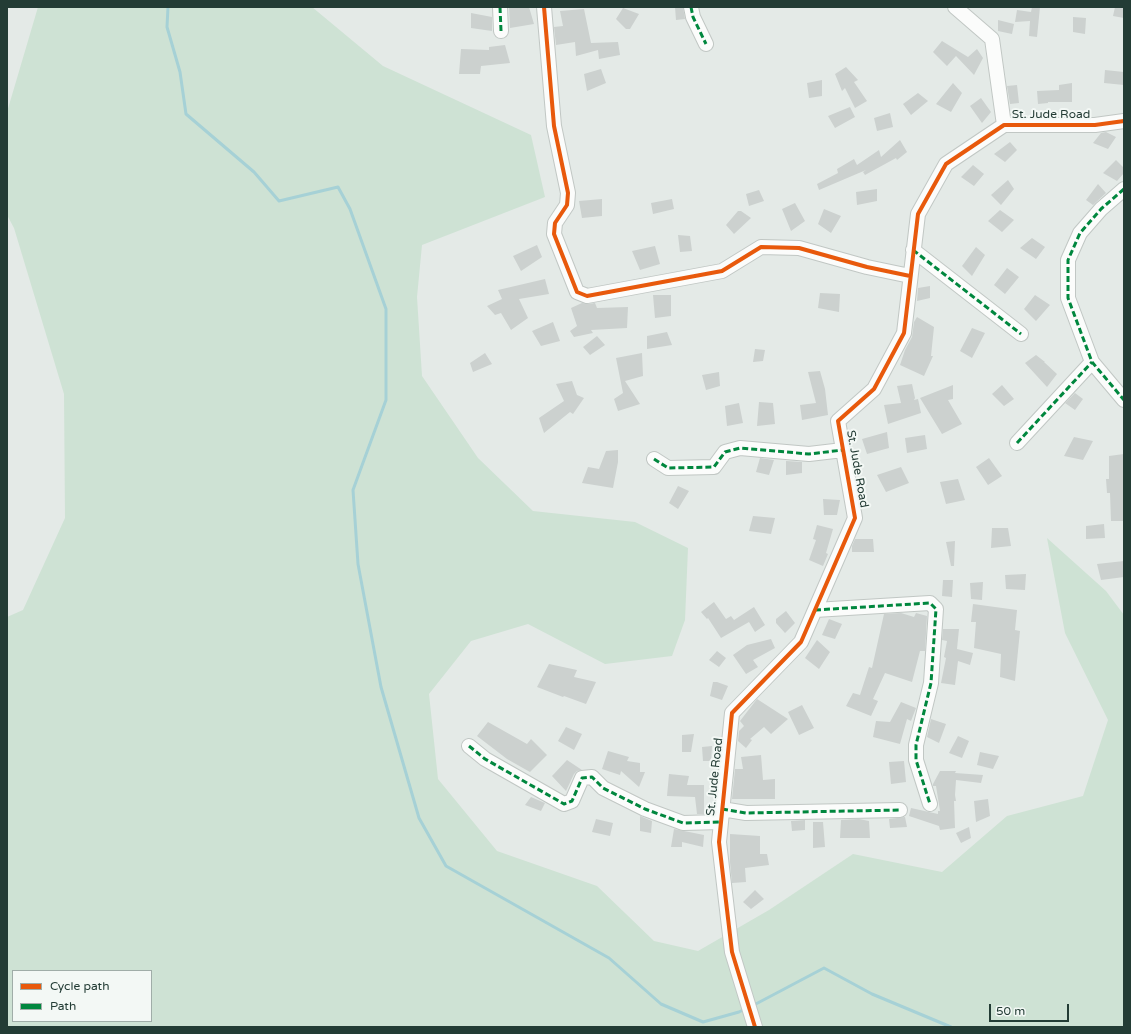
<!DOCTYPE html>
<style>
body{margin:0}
#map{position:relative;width:1131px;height:1034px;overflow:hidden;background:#e4eae7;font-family:"Varela Round",sans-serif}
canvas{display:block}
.frame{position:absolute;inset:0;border:8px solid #233c35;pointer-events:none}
.legend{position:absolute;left:12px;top:970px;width:140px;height:52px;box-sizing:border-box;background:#f3f8f5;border:1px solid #a0ada8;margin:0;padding:5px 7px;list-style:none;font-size:12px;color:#233c35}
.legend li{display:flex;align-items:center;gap:8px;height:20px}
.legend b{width:20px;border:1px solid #a0ada8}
.scale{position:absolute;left:989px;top:1004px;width:80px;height:18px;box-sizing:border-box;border:2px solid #233c35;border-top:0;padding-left:5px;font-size:12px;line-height:14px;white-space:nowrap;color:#233c35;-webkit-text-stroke:3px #f3f8f5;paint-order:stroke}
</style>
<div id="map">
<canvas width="1131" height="1034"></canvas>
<div class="frame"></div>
<ul class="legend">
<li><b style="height:5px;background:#e8590c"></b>Cycle path</li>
<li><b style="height:5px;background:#00873e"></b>Path</li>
</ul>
<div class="scale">50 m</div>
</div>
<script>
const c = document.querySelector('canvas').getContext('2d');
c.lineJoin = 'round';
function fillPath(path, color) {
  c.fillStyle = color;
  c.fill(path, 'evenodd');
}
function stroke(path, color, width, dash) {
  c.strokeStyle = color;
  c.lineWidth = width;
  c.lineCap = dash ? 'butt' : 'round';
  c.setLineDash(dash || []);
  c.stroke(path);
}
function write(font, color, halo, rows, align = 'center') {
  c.font = font + ' "Varela Round",sans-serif';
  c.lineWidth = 4;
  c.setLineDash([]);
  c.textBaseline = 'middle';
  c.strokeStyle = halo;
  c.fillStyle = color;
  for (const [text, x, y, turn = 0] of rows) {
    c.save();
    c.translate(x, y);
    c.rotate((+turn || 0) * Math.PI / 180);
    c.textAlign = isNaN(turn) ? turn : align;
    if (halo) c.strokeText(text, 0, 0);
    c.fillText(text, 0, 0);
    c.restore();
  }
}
fillPath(new Path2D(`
 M38,7H312L383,66L531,135L545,197L422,245L417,297L422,376L478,458L533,511L635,522L688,548L685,620L672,656L605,664L528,624L471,641L429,694L438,779L497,851L597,886L654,941L698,951L769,910L853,854L942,872L1007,816L1083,796L1108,720L1065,633L1047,538L1106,591L1124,615V1027H7V617L23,610L65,518L64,394L14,228L7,215V112ZM13,971H151V1021H13Z`), '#cee2d4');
stroke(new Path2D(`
 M168,7L167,27L180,72L186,114L254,172L279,201L338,187L350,209L386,309V400L353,490L358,564L381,687L419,818L446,866L609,958L661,1004L703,1022L739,1012L745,1009
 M752,1006L824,968L872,994L951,1027`), '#a6d1d6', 3);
fillPath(new Path2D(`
 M509,7H529L534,24L510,28Z
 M675,7H683L685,19L676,20Z
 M1032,7H1040L1037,37L1029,36L1030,21L1015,22L1017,10L1031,12Z
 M1115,7H1124V18L1113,16Z
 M623,8L639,14L630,29H626L616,19Z
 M584,9L591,43L618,42L620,55L599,59L598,50L576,56L575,42L556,45L554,27L563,26L560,11Z
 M471,13L492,17V31L471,28Z
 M1073,17L1086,18L1085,34L1073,32Z
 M998,20L1014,24L1012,34L998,31Z
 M942,41L968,57L977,49L983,58L974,75L956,56L947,66L933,52Z
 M505,45L510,63L481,66L480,74H459L461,49L489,50V47Z
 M846,67L858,80L854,82L867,101L855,108L845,88L842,91L835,74Z
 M601,69L606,83L587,91L584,74Z
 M1105,70L1124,72V85L1104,83Z
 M822,80V96L809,98L807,83Z
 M953,83L962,93L951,112L936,104Z
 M1072,83V102H1048V103L1038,104L1037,91L1059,90V85Z
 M1017,85L1019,103L1010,104L1007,86Z
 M918,93L928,101L911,115L903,104Z
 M981,98L991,112L982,123L970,106Z
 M850,107L855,117L835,128L828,116Z
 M890,113L893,127L877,131L874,118Z
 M1106,132L1116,137L1108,149L1093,143L1101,133Z
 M900,140L907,152L897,160L896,158L865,175L863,172L866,170L819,190L817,184L838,173L837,169L854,159L857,165L879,150L881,157Z
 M1010,142L1017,150L1005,162L994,154Z
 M1116,160L1124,168V173L1117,181L1103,173Z
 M973,165L984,174L974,186L961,177Z
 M1008,180L1014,189L1001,205L991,195Z
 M1098,184L1106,193L1093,205L1086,200Z
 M877,189V201L857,205L856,192Z
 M759,190L764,201L749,206L746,194Z
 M602,199V216L582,218L579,201Z
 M672,199L674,209L653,214L651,203Z
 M795,203L805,221L791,231L782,209Z
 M824,209L841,216L831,233L818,224Z
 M1000,210L1014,220L1002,232L988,221Z
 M738,211H741L751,218L734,234L726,225Z
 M678,235L690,236L692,251L680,252Z
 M1032,238L1045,247L1036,259L1020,248Z
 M537,245L542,257L521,271L513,256Z
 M655,246L660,264L640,270L632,251Z
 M976,247L985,255L972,276L962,266Z
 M1007,268L1019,277L1005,294L994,285Z
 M545,279L549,294L519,299L528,318L511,330L501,313L495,315L487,306L502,299L498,290Z
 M930,286V298L917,301L918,288Z
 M820,293L840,294L839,312L818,308Z
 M653,295H671V316L655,318Z
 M1035,295L1050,305L1036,321L1024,309Z
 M582,303L588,304L595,303L597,308L628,307L627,328L591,330L593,333L574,337L570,331L577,326L571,308Z
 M917,317L934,327L931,356H933L924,376L900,365L905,350L912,337L914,322Z
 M553,322L560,341L541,346L532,331Z
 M972,328L985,333L972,358L960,351Z
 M667,332L672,345L647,349V336Z
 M597,336L605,345L590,355L583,347Z
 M755,349L765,350L763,361L753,362Z
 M485,353L492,364L473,372L470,363Z
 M642,353L643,376L625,381L640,404L618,411L614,399L623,393L616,358Z
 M1036,355L1045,362H1044L1057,374L1047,387L1025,363Z
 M820,371L825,389L828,415L802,420L800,405L816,403L808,372Z
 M719,372L720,386L706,390L702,375Z
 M572,381L577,395L584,398L573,414L570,412L544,433L539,418L564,401L556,384Z
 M912,384L915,398L914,400L918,399L921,413L888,424L884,405L901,403L897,386Z
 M953,385V399L948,400L962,424L942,434L920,398Z
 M1002,385L1014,399L1004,406L992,394Z
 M1075,393L1083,399L1075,410L1065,403Z
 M759,402L773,403L775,424L757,426Z
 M739,403L743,423L727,426L725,406Z
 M887,432L889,448L867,454L862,439Z
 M925,435L927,449L907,453L905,438Z
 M1074,437L1093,441L1083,460L1064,456Z
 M618,450V462L613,488L582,483L588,467L599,469L606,451Z
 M1124,454V521H1111L1110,493H1107L1106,479H1109V456Z
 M760,458L774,460L769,475L756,472Z
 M989,458L1002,476L988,485L976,467Z
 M786,461L802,462V473L786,475Z
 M901,467L909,483L886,492L877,475Z
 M958,479L965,500L946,504L940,482Z
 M678,486L689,491L678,509L669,503Z
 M823,499L840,500L837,515H824Z
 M753,516L775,518L771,534L749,531Z
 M1104,524L1105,538L1086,539V526Z
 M817,525L833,529L826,553L828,554L823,566L809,560L816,540L813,539Z
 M992,528H1008L1011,546L991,548Z
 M855,539H873L874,552H852V546Z
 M955,541L954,566H951L946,542Z
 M1124,561V577L1101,580L1097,564Z
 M1026,574L1025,590L1006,589L1005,575Z
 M943,580H953L952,597L942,596Z
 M983,582L982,600L971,599L970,583Z
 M714,602L726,619L731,616L734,620L754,607L765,625L755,632L749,622L721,638L708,618L707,619L701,612Z
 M973,604L1017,610L1015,630L1020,631L1015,681L1000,677L1001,654L974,648L976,622H971Z
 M786,611L795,623L785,633L776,623V619Z
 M901,613L914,617L916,613L927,616L925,651H920L912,682L885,673L873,699L878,701L871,716L846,706L853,693L860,695L869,667L872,668L884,614Z
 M829,619L842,624L835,639L822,635Z
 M943,629H959L957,649L973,653L970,665L958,661L955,685L941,683L946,658L944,657L947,641L942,640Z
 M771,639L775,648L753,660L758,667L746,674L733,655L747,645Z
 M817,640L830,652L819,669L805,658Z
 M717,651L726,658L719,667L709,660Z
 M549,664L577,670L574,677L596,682L586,704L564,696L563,697L537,687Z
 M713,682H717L728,686L722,700L710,696Z
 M757,699L788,719L771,734L764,727L750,739L752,740L746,748L738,741L739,731L744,726L740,721Z
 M901,702L916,708L911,721L907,719L900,744L873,737L876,721L890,722Z
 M802,705L814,728L799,735L788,712Z
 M931,719L946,724L939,743L927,737Z
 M488,722L527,744L531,739L547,755L530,772L507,759L477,736Z
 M566,727L582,734L574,750L558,741Z
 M694,734L691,752H682V735Z
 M958,736L969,741L962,758L949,753Z
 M712,746L711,761H703L702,747Z
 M608,751L629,757L627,761L640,763V772H645L639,787L621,771L620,775L602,769Z
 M980,752L999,756L993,769L977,765Z
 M761,755L763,780L775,779V799H732L735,769H743L741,757Z
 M567,760L582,770L577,771L574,774L566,791L552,776Z
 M904,761L906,782L891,784L889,762Z
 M940,771H956L955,773L983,775L981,783L956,780L955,795L956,801H954L955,828L940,830L939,826L909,816L911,808L938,814V811H940L936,786H933V784Z
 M669,774L689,776L687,785H704V814H697L695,797L667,796Z
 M531,797L545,803L541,811L525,805Z
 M988,799L990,816L976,822L974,801Z
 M640,816L652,821L651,833L640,831Z
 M905,817L907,827L890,828L889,819Z
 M596,819L613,823L610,836L592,832Z
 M859,819L869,821L870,838H840L841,820Z
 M805,820V830L792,831L791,821Z
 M813,822H823L825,847L813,848Z
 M969,827L971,838L961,843L956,833Z
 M674,829L704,835L703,847L682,842V847H671Z
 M730,834L760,836V854H767L769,865L745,868L746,882L732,883L730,862Z
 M755,890L764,899L751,909L743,902Z`), '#ccd1cf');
const minor = new Path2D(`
 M500,7L501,31
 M544,7L554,126L568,193L567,205L555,223L554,234L577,292L587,296L722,271L761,247L799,248L867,267L910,276
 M691,7L693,17L706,44
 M955,7L992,39L1004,125
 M1124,189L1101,209L1080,233L1068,260V298L1092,362L1124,400
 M913,250L1021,334
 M1017,443L1092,362
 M654,459L668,468L714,467L725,452L740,448L809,454L843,450
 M815,610L930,603L936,609L931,683L916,745V760L930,804
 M469,746L485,759L564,804L572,801L582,778L592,777L603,788L645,809L683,823L721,822
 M722,809L746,813L900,810
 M755,1027L732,952L719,842L732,713L801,642L855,518L838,421L874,389L904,333L918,214L946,164L1004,125H1095L1124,121`);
stroke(minor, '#c1c7c4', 16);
stroke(minor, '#fbfcfb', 14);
stroke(new Path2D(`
 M500,7L501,31
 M691,7L693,17L706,44
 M1124,189L1101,209L1080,233L1068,260V298L1092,362L1124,400
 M913,250L1021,334
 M1017,443L1092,362
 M654,459L668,468L714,467L725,452L740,448L809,454L843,450
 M815,610L930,603L936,609L931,683L916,745V760L930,804
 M469,746L485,759L564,804L572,801L582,778L592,777L603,788L645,809L683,823L721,822
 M722,809L746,813L900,810`), '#00873e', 3, [6, 3]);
stroke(new Path2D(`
 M544,7L554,126L568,193L567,205L555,223L554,234L577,292L587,296L722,271L761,247L799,248L867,267L910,276
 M755,1027L732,952L719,842L732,713L801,642L855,518L838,421L874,389L904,333L918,214L946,164L1004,125H1095L1124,121`), '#e8590c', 4);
write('12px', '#233c35', '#f3f8f5', [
 ["St. Jude Road",1051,115],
 ["St. Jude Road",857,469,80],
 ["St. Jude Road",715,777,-84]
]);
</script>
